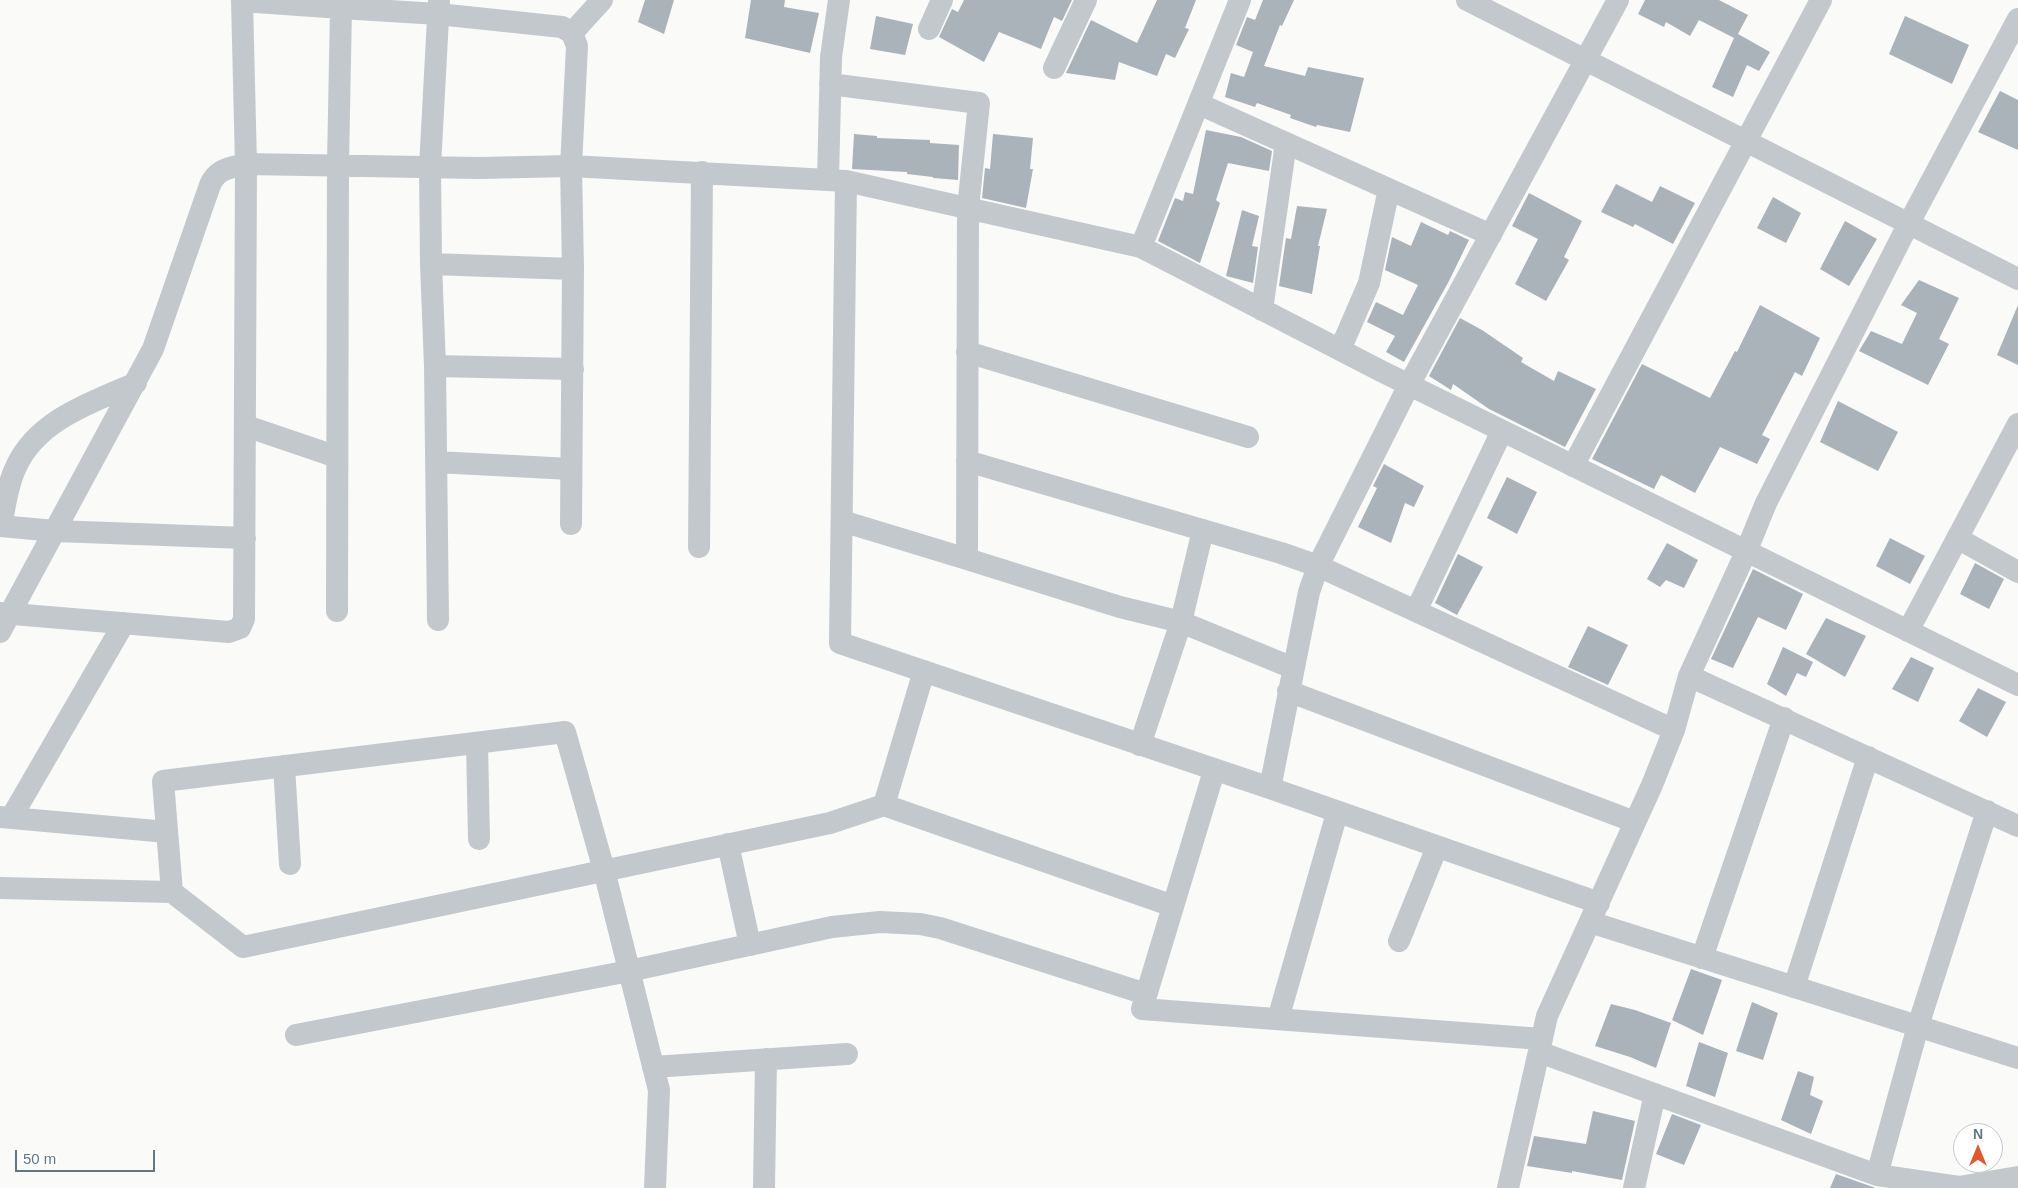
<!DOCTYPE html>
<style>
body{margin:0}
#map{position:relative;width:2018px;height:1188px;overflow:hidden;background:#fafaf8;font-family:Helvetica,sans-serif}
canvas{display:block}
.north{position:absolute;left:1953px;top:1123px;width:50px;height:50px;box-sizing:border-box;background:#fff;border:1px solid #c1c8cd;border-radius:50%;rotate:0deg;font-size:14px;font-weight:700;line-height:20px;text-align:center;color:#657683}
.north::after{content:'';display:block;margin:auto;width:18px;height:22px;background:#e4572e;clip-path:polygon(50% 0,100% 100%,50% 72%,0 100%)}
.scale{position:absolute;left:15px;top:1150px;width:140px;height:22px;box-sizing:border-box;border:2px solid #657683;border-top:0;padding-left:6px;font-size:15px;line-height:18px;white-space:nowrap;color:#657683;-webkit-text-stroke:4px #fff;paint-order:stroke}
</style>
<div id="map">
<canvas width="2018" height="1188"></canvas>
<div class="north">N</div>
<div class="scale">50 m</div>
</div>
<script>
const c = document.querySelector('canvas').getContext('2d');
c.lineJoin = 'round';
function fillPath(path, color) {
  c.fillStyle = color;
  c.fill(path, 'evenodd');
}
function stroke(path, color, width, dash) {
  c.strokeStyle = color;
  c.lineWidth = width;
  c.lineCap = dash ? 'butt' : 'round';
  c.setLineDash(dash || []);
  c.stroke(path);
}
fillPath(new Path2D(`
 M645,0H674L664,34L638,22Z
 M751,0H785L784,7L819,13L810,53L745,38Z
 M964,0H1072L1062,21L1054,17L1041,49L999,32L984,62L939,37L952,9L958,12Z
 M1157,0H1196L1185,28L1189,29L1175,58L1166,54L1157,76L1119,62L1115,80L1066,73L1091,20L1137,43Z
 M1263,0H1294L1282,26L1280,25L1264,66L1305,76L1308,67L1364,78L1350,132L1317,125L1316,127L1290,118L1291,115L1257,103L1255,107L1225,97L1231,73L1244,77L1253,52L1236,45L1247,17L1255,20Z
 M1645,0H1719L1748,15L1738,34L1770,52L1759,71L1747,65L1733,97L1712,87L1734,38L1699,20L1690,36L1666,22L1664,27L1638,14Z
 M876,16L913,24L905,55L870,49Z
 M1905,16L1969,45L1952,84L1889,54Z
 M2000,91L2018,100V150L1978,132Z
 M1206,130L1241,137L1272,151L1269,171L1228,163L1216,200L1220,203L1200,263L1158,241L1175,198L1183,201L1185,192L1193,194Z
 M854,134L877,136V138L930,140V143L959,145L958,180L933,178V177L907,174V172L852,169Z
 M993,134L1033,138L1030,169H1033L1026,208L982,198L985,168L990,169Z
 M1616,184L1652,202L1660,186L1695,203L1673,244L1635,224L1633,227L1601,212Z
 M1529,193L1582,221L1564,257L1569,260L1546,301L1515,284L1538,239L1512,226Z
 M1773,197L1801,213L1786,243L1757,228Z
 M1297,206L1327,209L1318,246H1320L1312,294L1279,286L1286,238L1291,239Z
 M1242,210L1259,216L1252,246L1258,247L1253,283L1226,276Z
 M1845,221L1877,239L1849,286L1820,269Z
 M1421,222L1448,235L1450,231L1469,240L1449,281L1404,362L1386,352L1395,336L1367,322L1376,302L1403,315L1418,285L1385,270L1392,237L1411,246Z
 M1919,280L1959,298L1939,339L1949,344L1928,385L1859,351L1871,331L1902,344L1917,313L1901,305Z
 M1760,305L1820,338L1802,376L1795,372L1762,435L1770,439L1757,464L1720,447L1695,493L1661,475L1654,489L1592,459L1642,364L1710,398L1735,351L1737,352Z
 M2018,305V365L1997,355Z
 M1460,318L1482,330L1523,358L1521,362L1554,381L1558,371L1596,389L1565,447L1489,409L1453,384L1451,390L1429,376Z
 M1838,401L1898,432L1878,471L1820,442Z
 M1384,464L1424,486L1414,507L1405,503L1391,543L1358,527L1377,488L1373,486Z
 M1507,477L1537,492L1517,534L1487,518Z
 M1890,538L1925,556L1910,584L1876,566Z
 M1667,543L1698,560L1684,588L1666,580L1660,587L1647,579Z
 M1458,554L1483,567L1457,615L1435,603Z
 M1975,563L2004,579L1989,609L1960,594Z
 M1753,569L1803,594L1786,630L1758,617L1733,668L1711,659Z
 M1826,618L1866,636L1845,677L1806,654Z
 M1588,626L1628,645L1608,685L1568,667Z
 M1783,647L1813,662L1806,677L1797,673L1786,696L1767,684Z
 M1911,657L1934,668L1918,702L1892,689Z
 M1978,688L2006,702L1987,737L1959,721Z
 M1691,969L1722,980L1703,1035L1672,1020Z
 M1752,1002L1778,1013L1763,1060L1736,1051Z
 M1611,1004L1635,1010L1671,1023L1656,1068L1630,1057L1595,1046Z
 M1699,1042L1728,1053L1715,1097L1686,1086Z
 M1798,1071L1814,1077L1810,1095L1823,1101L1811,1134L1781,1120Z
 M1593,1111L1635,1121L1622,1180L1572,1171V1173L1527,1166L1534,1136L1586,1144Z
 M1672,1114L1701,1125L1684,1165L1656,1154Z
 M1836,1174L1873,1187L1875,1188H1830Z`), '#aab3b9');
stroke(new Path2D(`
 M1467,0L2018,279
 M242,1L341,8L338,164L337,611
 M341,8L438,14L562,27L572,33L577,46L571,166L573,269L571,524
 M929,29L942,0
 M572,33L602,0
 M1054,68L1086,0
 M830,84L979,103L968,208L967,559L842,521
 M1199,104L1491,235
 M828,180L831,57L839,0
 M1141,247L1240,0
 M431,264L573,269
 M1262,310L1286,143
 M1340,350L1369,283L1389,189
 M967,352L1248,437
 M435,366L573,369
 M246,426L337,457
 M967,461L1281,553L1318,566L1674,730
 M436,462L571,469
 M1573,466L1821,0
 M0,526L55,531L245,538
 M1,526C5,507 7,485 16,467C37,420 92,402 136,383
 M1957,538L2018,572
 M699,547L702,172
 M967,559L1120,607L1181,622L1293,668
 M1416,611L1502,431
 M0,613L229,632L240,628L244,619L246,164L242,0
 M438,620L435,366L431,264L430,167L439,0
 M1908,631L2018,424
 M0,632L153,349L210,185C217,168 231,168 246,164L478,168L571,166L846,181
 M1689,676L2018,826
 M1288,691L1635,822
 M477,743L479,839
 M1140,745L1181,622L1203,530
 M284,766L290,864
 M1214,771L1142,1009L1542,1039
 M1270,788L1309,592L1318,566L1409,385L1618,0
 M884,805L924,671
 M1987,811L1918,1026L1877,1175L1959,1187L2018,1177
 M0,817L167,832
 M11,818L124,623
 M728,844L750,945
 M0,888L172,892L243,947L830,823L884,805L1173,906
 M172,892L163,781L565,732L604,870L659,1090L655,1188
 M1599,903L1270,788L840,643L846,181L1141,247L1381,371L2018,685
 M1590,922L2018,1058
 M1399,941L1437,847
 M1702,958L1784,718
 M1794,987L1868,757
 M1278,1019L1337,813
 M296,1035L629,971L832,927L880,922L920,924L940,928L1146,994
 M1539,1052L1877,1175
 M653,1067L847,1054
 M764,1188L766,1059
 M1508,1188L1547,1016L1652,785L1674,730L1689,676L1746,552L1766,503L1909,223L2018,19
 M1634,1188L1655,1094`), '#c3c8cc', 22);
</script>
